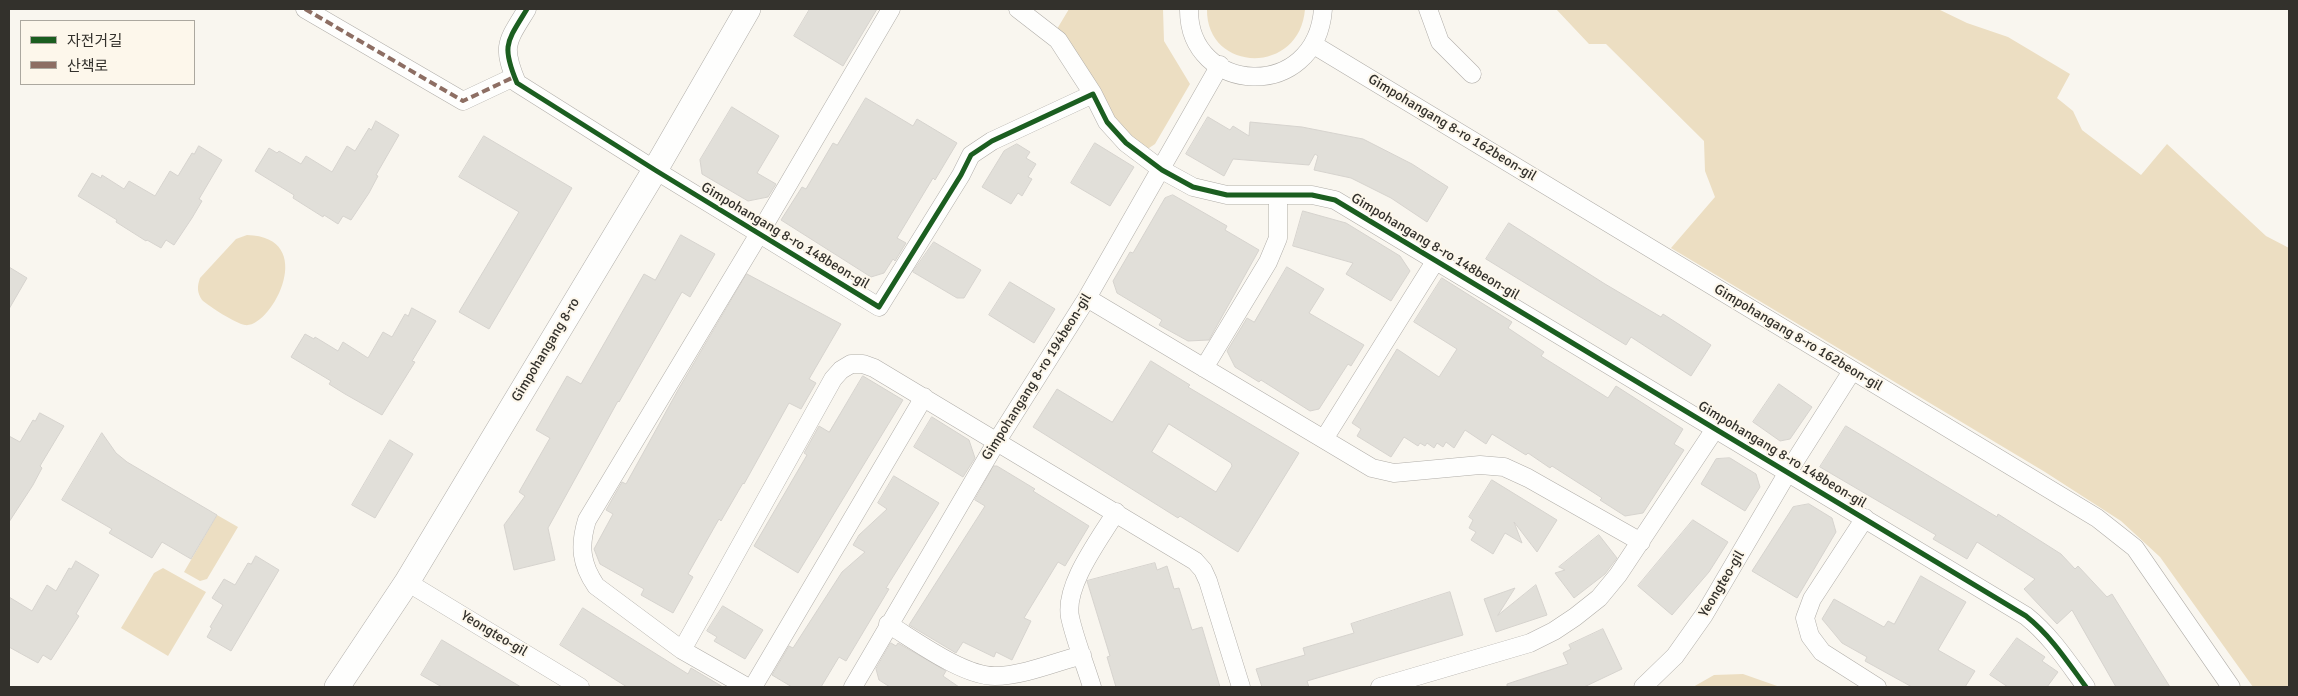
<!DOCTYPE html>
<meta charset="utf-8">
<style>
body{margin:0}
#map{position:relative;width:2298px;height:696px;overflow:hidden;background:#f9f6ef;font-family:Signika,"Noto Sans KR",sans-serif}
canvas{display:block}
.frame{position:absolute;inset:0;border:10px solid #33312c;pointer-events:none}
.legend{position:absolute;left:20px;top:20px;width:175px;height:65px;box-sizing:border-box;background:#fdf7eb;border:1px solid #aca89f;margin:0;padding:6px 9px;list-style:none;font-size:15px;color:#33312c}
.legend li{display:flex;align-items:center;gap:10px;height:25px}
.legend b{width:25px;border:1px solid #aca89f}
</style>
<div id="map">
<canvas width="2298" height="696"></canvas>
<div class="frame"></div>
<ul class="legend">
<li><b style="height:6px;background:#1b5e20"></b>자전거길</li>
<li><b style="height:6px;background:#8d6e63"></b>산책로</li>
</ul>
</div>
<script>
const c = document.querySelector('canvas').getContext('2d');
c.lineJoin = 'round';
function fillPath(path, color) {
  c.fillStyle = color;
  c.fill(path, 'evenodd');
}
function stroke(path, color, width, dash) {
  c.strokeStyle = color;
  c.lineWidth = width;
  c.lineCap = dash ? 'butt' : 'round';
  c.setLineDash(dash || []);
  c.stroke(path);
}
function write(font, color, halo, rows, align = 'center') {
  c.font = font + ' Signika,sans-serif';
  c.lineWidth = 4;
  c.setLineDash([]);
  c.textBaseline = 'middle';
  c.strokeStyle = halo;
  c.fillStyle = color;
  for (const [text, x, y, turn = 0] of rows) {
    c.save();
    c.translate(x, y);
    c.rotate((+turn || 0) * Math.PI / 180);
    c.textAlign = isNaN(turn) ? turn : align;
    if (halo) c.strokeText(text, 0, 0);
    c.fillText(text, 0, 0);
    c.restore();
  }
}
fillPath(new Path2D(`
 M1069,9H1163L1164,41L1190,84L1155,144L1146,150L1126,140L1057,29Z
 M1207,9H1305C1300,76 1206,73 1207,9Z
 M1556,9H1938L1967,23L2008,37L2070,74L2057,98L2073,111L2082,130L2141,175L2167,144L2266,236L2289,248V687H2253L2160,557L2121,521L2045,472L1671,248L1715,197L1705,171L1704,141L1606,44H1589Z
 M247,235C320,237 271,329 245,325C235,323 210,307 202,300C197,292 197,287 200,278L236,239Z
 M217,515L238,527L207,579L200,581L184,572Z
 M163,568L206,592L168,656L121,628L154,573Z
 M1743,674L1780,687H1693L1714,675Z`), '#ecdec2');
const building = new Path2D(`
 M810,9H877L843,66L794,36Z
 M866,98L913,126L917,119L957,143L935,180L933,178L897,238L906,243L895,261L893,259L884,273L871,277L781,220L802,187L806,189L833,143L837,145Z
 M732,107L779,136L757,173L776,184L768,197L748,201L702,174L700,160Z
 M1208,117L1230,130L1233,126L1249,136L1250,122L1302,127L1363,139L1412,164L1448,187L1427,222L1391,198L1351,178L1314,170L1318,156L1315,154L1309,165L1233,159L1224,176L1186,154Z
 M376,121L399,135L376,175L378,176L369,193L351,220L343,216L338,224L324,215L323,217L293,198L294,195L255,171L269,148L277,153L279,151L301,164L306,156L332,172L347,146L355,151L369,128L371,130Z
 M484,136L572,188L489,329L459,312L519,212L459,177Z
 M1095,143L1134,167L1110,206L1071,183Z
 M1017,144L1030,152L1026,158L1036,164L1028,177L1032,179L1022,196L1018,193L1011,204L982,187L1004,151Z
 M199,146L222,160L199,199L202,201L192,218L174,245L166,240L161,248L147,240L146,241L116,222L117,220L78,196L92,173L101,178L102,175L124,189L129,181L155,196L170,171L178,176L192,153L194,154Z
 M1173,195L1227,226L1225,230L1259,250L1209,340L1188,341L1159,325L1162,320L1117,293L1113,281L1130,252L1133,253L1165,198Z
 M1303,211L1346,223L1400,256L1410,271L1391,301L1346,274L1353,263L1293,246Z
 M1509,223L1605,284L1661,317L1663,314L1711,345L1691,376L1631,337L1626,345L1486,259Z
 M681,235L715,254L690,297L682,292L619,402L618,401L548,528L555,560L514,570L504,525L525,496L519,492L550,438L536,430L567,376L581,384L644,274L655,280Z
 M934,242L981,270L964,298H957L913,272Z
 M9,267L27,278L9,309Z
 M1287,267L1324,289L1309,313L1364,345L1351,366L1348,364L1319,409L1310,411L1261,380L1259,382L1235,367L1227,351L1247,318L1254,322Z
 M747,274L841,324L809,379L816,383L801,409L789,403L744,484L743,483L721,521L719,519L688,574L693,577L673,613L641,595L644,589L600,564L594,549L613,514L606,510L622,482L626,484L678,390Z
 M1442,278L1512,322L1508,328L1544,352L1541,356L1608,398L1616,386L1683,429L1674,444L1684,450L1643,513L1625,516L1600,500L1602,498L1552,466L1550,468L1528,453L1526,455L1492,434L1486,444L1465,430L1454,448L1446,442L1443,447L1437,443L1434,448L1427,443L1425,446L1420,443L1418,446L1404,437L1391,457L1357,436L1361,429L1352,423L1397,349L1439,377L1457,349L1414,322Z
 M1010,282L1055,309L1034,343L989,315Z
 M412,308L436,321L412,361L415,362L382,415L345,394L329,384L331,381L291,357L305,334L314,339L315,337L338,351L343,342L368,358L383,332L392,337L405,314L408,316Z
 M1151,361L1190,385L1188,387L1299,453L1238,552L1180,516L1178,518L1033,427L1057,389L1112,422ZM1169,424L1231,463L1232,466L1216,492L1152,452Z
 M863,376L903,400L798,573L754,546L807,455L804,453L819,426L829,432Z
 M1779,384L1812,407L1790,439L1780,441L1753,422Z
 M40,413L64,426L40,466L42,468L33,485L9,522V436L20,442L33,420L35,421Z
 M932,417L969,440L975,458L963,477L914,447Z
 M1846,426L1997,517L1998,514L2061,554L2075,569L2078,566L2107,597L2112,594L2170,687H2116L2072,610L2057,624L2024,589L2035,579L1977,542L1967,559L1933,539L1936,535L1820,467Z
 M102,433L116,453L127,462L217,515L191,559L162,542L152,558L109,533L112,529L62,500Z
 M390,440L413,454L375,518L352,505Z
 M1730,458L1756,474L1760,487L1745,511L1701,484L1716,459Z
 M994,466H997L1035,489L1033,491L1089,526L1065,566L1058,562L1024,618L1031,621L1012,660L996,652L994,657L963,642L956,653L909,625L985,506L975,500Z
 M894,476L939,503L886,588L889,589L846,661L839,657L821,687H792L772,675L789,646L793,648L842,572L865,552L853,545L859,535L887,509L878,503Z
 M1492,480L1557,520L1537,552L1514,522L1522,543L1505,533L1493,554L1471,540L1476,532L1469,528L1473,520L1469,517Z
 M1809,504L1832,518L1836,532L1797,598L1752,571L1793,507Z
 M1693,520L1728,542L1709,572L1672,615L1638,586Z
 M1599,535L1617,558L1605,574L1574,598L1555,573L1565,570L1559,567Z
 M256,556L279,570L231,651L207,637L212,628L210,627L223,605L212,598L224,579L235,585L248,563L251,564Z
 M76,561L99,575L76,614L79,616L69,632L51,660L43,655L38,663L9,647V597L32,611L47,585L56,591L69,568L71,569Z
 M1155,563L1157,570L1167,566L1174,589L1179,588L1192,630L1202,627L1220,687H1116L1107,657L1110,656L1087,581Z
 M1921,576L1966,602L1938,650L1975,671L1965,687H1912L1865,661L1867,657L1842,643L1822,619L1834,599L1884,627L1888,621L1894,624Z
 M1536,585L1547,615L1496,632L1484,599L1515,588L1498,615Z
 M1450,592L1463,635L1307,681L1309,687H1262L1256,669L1305,655L1303,648L1354,633L1351,624Z
 M723,606L763,630L745,659L714,641L717,637L707,631Z
 M583,608L688,674L691,668L723,687H627L560,645Z
 M1603,629L1622,669L1584,687H1507V684L1568,664L1563,653L1571,649L1569,645Z
 M2017,638L2045,657L2042,661L2058,672L2047,687H2008L1990,675Z
 M442,640L521,687H442L421,675Z
 M891,643L896,646L898,643L946,671L943,676L959,687H890L879,680L876,669Z`);
fillPath(building, '#e1dfd9');
stroke(building, '#d6d3ce', 1);
const street = new Path2D(`
 M305,9L463,101L514,77
 M527,9C507,42 501,45 517,83L655,170L879,307L961,175L971,155L992,141L1093,94L1107,122L1126,143L1162,170L1193,187L1227,195H1312L1335,200L2026,616C2051,636 2067,661 2086,687
 M1018,9L1058,40L1093,94
 M1189,9C1188,95 1316,103 1323,9
 M1428,9L1440,42L1472,74
 M1314,45L2097,518L2135,548L2231,687
 M1087,298L1372,468L1394,473L1480,465L1504,467L1528,478L1641,542
 M1204,368L1268,262L1278,238V195
 M1324,439L1436,260
 M1865,518L1812,599L1805,618L1810,636L1822,652L1877,687
 M407,582L580,687
 M888,624C916,641 963,676 995,676C1022,676 1056,662 1082,655
 M682,650L833,379L841,370L851,364H863L874,368L1195,561L1203,570L1208,581L1241,687
 M747,687L682,650L596,586C581,564 579,546 587,520L759,234L891,9
 M753,687L924,397
 M853,687L997,441L1087,298L1220,65
 M1092,687C1085,664 1075,640 1070,617C1064,585 1100,539 1116,512
 M1380,687L1530,643L1554,631L1575,617L1599,598L1618,575L1715,429
 M1643,687L1675,656L1704,615L1788,472L1852,371`);
const secondary = new Path2D(`
 M337,687L407,582L655,170L748,9`);
stroke(street, '#b0ada8', 19);
stroke(secondary, '#b0ada8', 26);
stroke(street, '#fefefd', 18);
stroke(secondary, '#fefefd', 25);
stroke(new Path2D(`
 M305,9L463,101L514,77`), '#8d6e63', 4, [8, 4]);
stroke(new Path2D(`
 M527,9C507,42 501,45 517,83L655,170L879,307L961,175L971,155L992,141L1093,94L1107,122L1126,143L1162,170L1193,187L1227,195H1312L1335,200L2026,616C2051,636 2067,661 2086,687`), '#1b5e20', 5);
write('14px', '#33312c', '#fdf7eb', [
 ["Gimpohangang 8-ro 162beon-gil",1452,128,31],
 ["Gimpohangang 8-ro 148beon-gil",785,236,31],
 ["Gimpohangang 8-ro 148beon-gil",1435,247,31],
 ["Gimpohangang 8-ro 162beon-gil",1798,338,31],
 ["Gimpohangang 8-ro",546,350,-59],
 ["Gimpohangang 8-ro 194beon-gil",1037,377,-58],
 ["Gimpohangang 8-ro 148beon-gil",1782,455,31],
 ["Yeongteo-gil",1722,584,-59],
 ["Yeongteo-gil",494,634,31]
]);
</script>
